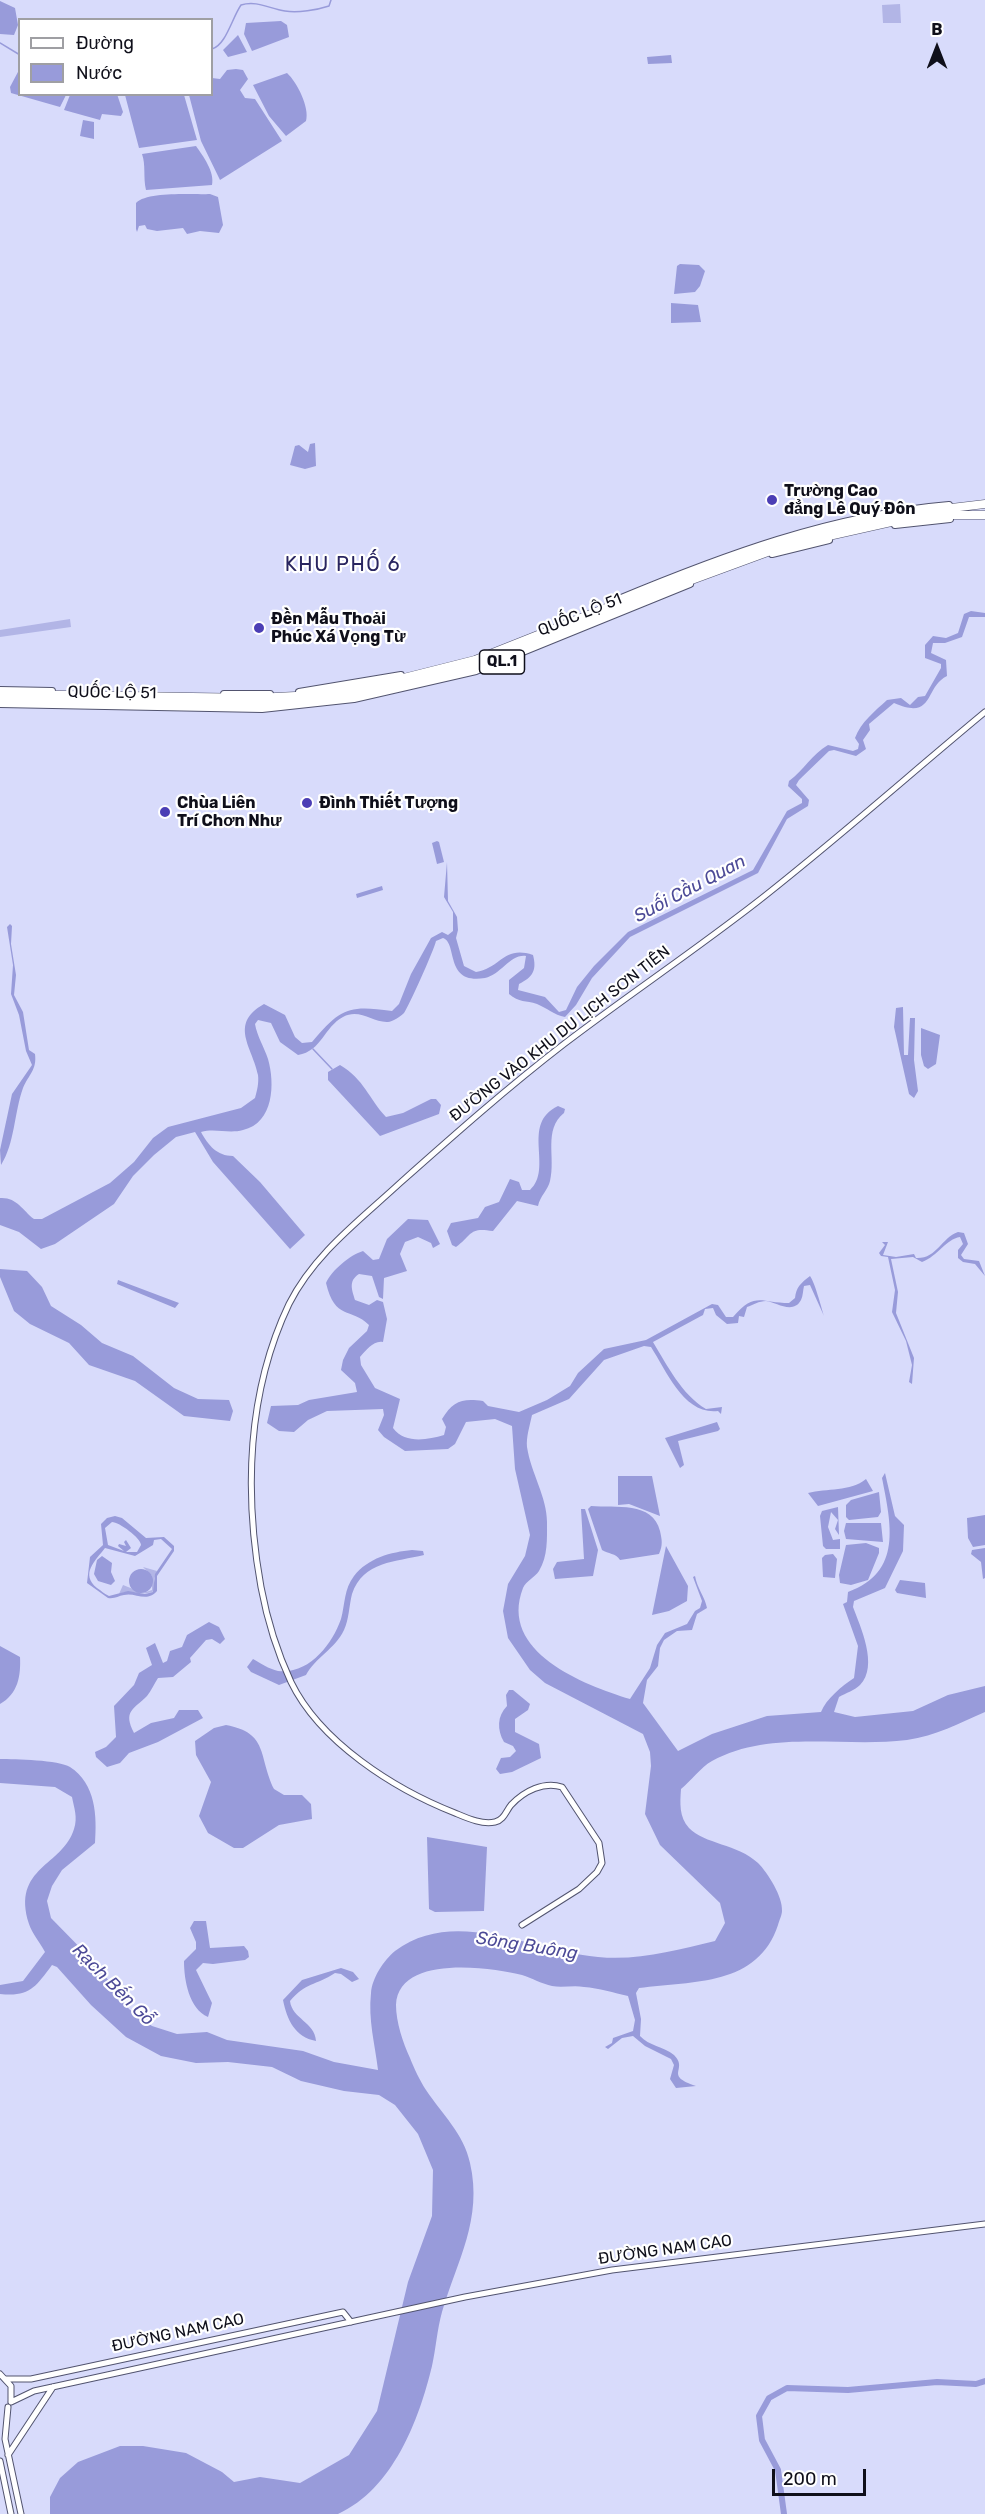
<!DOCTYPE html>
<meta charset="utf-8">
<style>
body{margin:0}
#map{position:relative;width:985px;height:2514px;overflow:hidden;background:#d8dbfb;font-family:Rubik,sans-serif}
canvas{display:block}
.legend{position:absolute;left:18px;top:18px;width:195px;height:78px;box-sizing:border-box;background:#fff;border:2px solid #9f9fa3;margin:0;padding:8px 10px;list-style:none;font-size:18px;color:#0f0f1a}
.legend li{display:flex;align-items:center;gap:12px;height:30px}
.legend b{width:30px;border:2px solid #9f9fa3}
.north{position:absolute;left:907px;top:18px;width:60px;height:60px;-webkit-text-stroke:4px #fff;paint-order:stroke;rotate:0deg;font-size:16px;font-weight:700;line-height:24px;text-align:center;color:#0f0f1a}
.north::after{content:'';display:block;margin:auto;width:21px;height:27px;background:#0f0f1a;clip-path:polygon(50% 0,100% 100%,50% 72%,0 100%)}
.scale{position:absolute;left:772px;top:2469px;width:94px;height:27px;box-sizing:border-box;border:3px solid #0f0f1a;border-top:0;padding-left:8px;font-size:18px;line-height:21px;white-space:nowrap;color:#0f0f1a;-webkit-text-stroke:4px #fff;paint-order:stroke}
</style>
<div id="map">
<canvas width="985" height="2514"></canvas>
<ul class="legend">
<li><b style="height:8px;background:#fff"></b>Đường</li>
<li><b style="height:16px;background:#989bda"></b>Nước</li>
</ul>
<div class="north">B</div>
<div class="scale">200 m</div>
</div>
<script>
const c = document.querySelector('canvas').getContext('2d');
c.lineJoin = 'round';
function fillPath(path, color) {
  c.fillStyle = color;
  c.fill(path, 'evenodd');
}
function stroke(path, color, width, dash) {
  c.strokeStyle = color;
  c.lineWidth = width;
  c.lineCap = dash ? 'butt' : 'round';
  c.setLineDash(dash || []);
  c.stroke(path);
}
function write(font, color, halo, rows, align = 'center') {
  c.font = font + ' Rubik,sans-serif';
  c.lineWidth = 4.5;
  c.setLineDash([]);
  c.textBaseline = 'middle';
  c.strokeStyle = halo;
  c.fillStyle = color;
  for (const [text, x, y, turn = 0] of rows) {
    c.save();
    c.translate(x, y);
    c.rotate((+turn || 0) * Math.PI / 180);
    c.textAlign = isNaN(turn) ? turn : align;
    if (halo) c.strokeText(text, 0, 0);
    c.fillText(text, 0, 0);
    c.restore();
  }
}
fillPath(new Path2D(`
 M900,4L901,23H883L882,5Z
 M70,619L71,627L0,637V630Z
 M143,1567L157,1571L154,1579V1591C143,1597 131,1589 119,1594L123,1585L143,1593L152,1590V1576Z`), '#b2b5e6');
fillPath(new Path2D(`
 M0,1L15,8L18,25L14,35L0,34Z
 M281,21L287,25L289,37L252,51L244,34L246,23Z
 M238,35L247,52L228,57L223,50Z
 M671,55L672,63L648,64L647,57Z
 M236,69L243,70L248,79L240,90L245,98L255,99L282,141L220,180L201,141L189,95L212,94V78L220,79L227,70Z
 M19,70L20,94L66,95L60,107L11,93L10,87Z
 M287,73C297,82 310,108 306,121L286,136L269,116L253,85Z
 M117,94L123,112L121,116L102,114L100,120L64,110L70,95Z
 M125,95H184L197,140L139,148Z
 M83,120L94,122V139L80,136Z
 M196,146C203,156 215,172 212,185L146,190C143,177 146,165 142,154Z
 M210,194L218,197L223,225L219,233L200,231L187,234L183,228L157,231L147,229L145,225L139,226L137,232L136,229V203C148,191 193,195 210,194Z
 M680,264L699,265L705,271L700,286L695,292L674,294L677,266Z
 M671,303L698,305L701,322L671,323Z
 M315,443L316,466L305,469L290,465L295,446L299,445L308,452L310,444Z
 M971,611L985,613V617H969L962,637L945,643H933L931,653L946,660L947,676C924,687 935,721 894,703L869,724L870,730L863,740L866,749L856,756L834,750L829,751L799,780L796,785L809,800L808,806L787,819L758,873L630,937L592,978L576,1005L565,1017C554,1015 547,1008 537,1004C526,1000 519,1003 509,994V980L524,968L526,956C510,954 501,975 485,978C444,985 458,943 443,938L436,941C434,950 409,1006 404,1013C401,1016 392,1022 388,1022C373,1023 360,1008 343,1017C324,1027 322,1051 298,1055L280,1042L271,1023L258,1020L255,1024C257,1036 264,1047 268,1059C275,1083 274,1123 243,1130C229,1134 215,1128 201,1132C208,1145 217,1156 233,1156L260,1182L305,1235L290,1249L213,1162L195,1132L176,1137L154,1155L133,1176L114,1204L55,1244L41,1249L19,1232L0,1225V1198C17,1197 22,1210 34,1219H42L110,1183L134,1162L153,1138L168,1127L241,1108L255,1098C257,1091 259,1083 258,1075C253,1048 228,1024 264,1004L285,1015L295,1037L302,1043L312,1042C341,1008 348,1005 392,1011L399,1004L411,974L431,938L442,932L448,935L453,931V912L444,897L447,862L448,901L457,917L458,930L456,938L464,966L476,972C501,968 504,945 533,955C537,970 533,977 519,984L518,990L545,997L559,1012L566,1010L577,987L594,966L628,932L753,870L787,811L802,803V799L788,786L789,781C804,770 812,754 828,745L853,751L858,749L859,744L855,738C861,722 875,711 887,700L901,698L910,705L918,697L925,696L941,668V664L925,658V645L933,636L946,638L958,633L964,614Z
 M437,841L439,842L444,862L437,864L432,843Z
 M382,886L383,890L357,898L356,894Z
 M10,924L12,926L11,944L16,975L14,995L23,1012L29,1050L35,1054C37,1070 29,1074 23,1088C14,1113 15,1143 1,1165L0,1150L12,1094L32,1065L26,1051L19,1015L11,994L13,965L7,927Z
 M903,1007L904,1055H908L910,1018H915L914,1060L918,1091L914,1098L909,1094L894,1027L896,1008Z
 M921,1028L940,1035L936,1064L928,1069L924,1066L921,1055Z
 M340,1065C364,1079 369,1099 386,1117L403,1113L431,1099H436L441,1105L439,1114L380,1136L328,1080V1072Z
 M558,1106L565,1109L564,1113C543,1130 556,1157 550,1181C548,1190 540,1196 538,1206L517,1201L493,1231C469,1227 473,1234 456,1247L452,1245L447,1231L451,1223L478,1218L485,1207L499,1202L510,1179L519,1182L522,1190H530C554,1168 520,1124 558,1106Z
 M408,1219L428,1220L440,1244L433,1248L431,1243L418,1237L405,1242L400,1254L407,1271L384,1278L383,1299L379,1297L372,1276L359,1274C348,1281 352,1290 355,1300L369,1305L377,1300L383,1302L387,1319L383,1342C374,1340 366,1350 360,1357L361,1365L375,1388L400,1399L393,1428C405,1444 427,1440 444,1435L446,1427L442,1419C453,1401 462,1398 483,1401L488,1406L519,1412L547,1400L570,1386L578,1373L604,1349L646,1340L712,1304L718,1305L726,1317H733C755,1291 761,1303 789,1303L795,1298C796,1287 801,1283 810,1276C815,1283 821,1306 824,1316L810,1285L804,1286C803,1290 803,1296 801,1300C793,1315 776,1302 766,1301C759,1301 753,1305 747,1307L744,1317L739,1316L738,1323L727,1324L716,1315L713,1308L705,1309L703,1315L653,1342C667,1365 682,1395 706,1409L722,1407L721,1414L718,1411C684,1415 667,1372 651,1347L644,1346L604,1360L569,1399L532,1415C530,1425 526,1437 527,1447C531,1473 547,1497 547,1522C547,1539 548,1556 539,1571C535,1577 526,1581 523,1588C498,1652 584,1685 630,1699L650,1668L657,1645L665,1633L687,1624L695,1611L700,1608L702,1601L693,1577L695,1576C697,1588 705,1597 707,1608L697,1614L692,1630L677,1631L664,1640L660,1648L658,1666L647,1680L643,1703L678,1751L712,1734L767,1716L821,1712C826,1699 842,1686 854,1678L858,1646L843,1604L847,1602L848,1592C903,1572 891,1524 882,1478L885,1473L895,1516L904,1525L903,1551L885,1588L854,1601L853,1607C860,1626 879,1666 860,1685C855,1690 846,1693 839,1697L834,1712L855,1717L913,1711L948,1695L985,1686V1712C959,1723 936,1736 907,1740C843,1748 770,1729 712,1761C701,1767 691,1781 681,1789C680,1803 679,1817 689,1828C704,1844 738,1844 758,1863C768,1873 783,1897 782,1911C782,1915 779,1921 778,1925C758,1986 694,1981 639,1988L636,1993L641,2019L640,2036C649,2046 663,2046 674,2055C689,2070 663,2075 696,2086L676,2088L670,2079L674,2065L671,2059L645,2046L633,2036L622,2038L608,2049L605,2047L612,2043L613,2038L633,2031L635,2020L628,1996C614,1993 599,1988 584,1987C574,1985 562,1988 552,1986C542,1984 532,1978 522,1975C491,1967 398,1954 396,2005C396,2022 403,2043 410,2058C414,2068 420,2081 426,2090C442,2114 464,2134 470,2163C483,2219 457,2261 442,2312C437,2330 436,2348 432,2366C419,2420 393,2489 338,2514H50V2497L60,2478L78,2462L120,2446H143L186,2453L222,2472L234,2482L260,2477L300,2483L349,2455L377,2411L408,2282L432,2216L433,2170L418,2134L395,2105L379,2095L344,2091L301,2081L272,2067L228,2062L196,2063L161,2056L126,2037L91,2005L57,1967L52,1965C35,1988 29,1997 0,1994V1985L23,1981L45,1952C40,1943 32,1933 29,1924C11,1867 63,1866 74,1829C78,1817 74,1808 72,1797L55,1787L0,1783V1759C15,1759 59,1760 70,1767C96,1784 97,1816 95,1843L62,1870L52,1886L47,1901L51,1918L98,1966L129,2009L152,2026L177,2034L207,2032L227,2040L303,2051L334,2062L378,2070C375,2044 368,2020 371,1993C372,1978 384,1960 395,1951C455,1906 532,1951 598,1957C639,1961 676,1950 715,1941L725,1923L720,1903L660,1845L645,1814L651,1766L650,1752L643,1734L545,1683L530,1670L508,1638L503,1611L508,1584L525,1556L530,1535L515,1469L512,1426L495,1419L466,1422L455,1444L448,1449L405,1451L384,1437L378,1430L384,1415L383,1409L327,1411L308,1420L294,1432L279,1431L267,1423L271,1406L298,1405L309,1400L357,1392L355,1383L341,1370L343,1360L349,1348L367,1331L369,1325C351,1307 335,1321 326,1283C332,1270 350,1255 363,1251L373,1260L379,1259L387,1239Z
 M958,1232L964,1233L968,1244L961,1255L964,1259L979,1261L985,1276L975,1264L963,1262L958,1258V1250L963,1244L960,1237C946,1239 938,1256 922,1262L913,1257L891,1259L898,1292L896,1313L914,1358L912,1384L909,1382L912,1365L906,1341L892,1312L895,1290L888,1257L881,1256L879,1253L885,1245L882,1242H888L883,1255L896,1257L914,1254L916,1258C937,1259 941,1238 958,1232Z
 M0,1269L27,1271L42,1287L51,1306L81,1325L102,1343L133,1356L174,1388L198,1399L229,1400L233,1411L230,1421L184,1416L135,1381L89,1365L69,1343L30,1324L14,1311L0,1277Z
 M118,1280L179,1303L175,1308L117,1284Z
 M717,1422L720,1429L718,1431L678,1441L684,1465L680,1468L665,1438Z
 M618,1476H652L660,1516L629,1504L618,1505Z
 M866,1479L873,1491L818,1506L808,1493C827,1488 850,1492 866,1479Z
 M879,1492L881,1512L878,1517L849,1520L846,1517V1505L851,1500Z
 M591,1506C615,1508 653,1501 660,1531C662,1540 663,1545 659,1554L620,1560C616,1553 608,1554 602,1550L588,1509Z
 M838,1507L839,1535L835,1529L838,1520L831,1512L828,1527L833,1540L840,1539V1549H826L823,1546L820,1516L822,1511Z
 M581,1509H585L598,1550L593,1576L555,1579L553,1569L557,1562L584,1559Z
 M985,1515V1545L973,1547L968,1538L967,1518Z
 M115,1516L122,1518L146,1538L164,1537L174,1546V1551L157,1576V1591C147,1603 135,1592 124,1595C118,1596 115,1599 108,1598L87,1583L90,1557L103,1545L101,1524L107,1518ZM112,1522C119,1522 141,1538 141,1545L137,1552H126L131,1548L126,1540L124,1542L126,1546L119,1544L118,1546L124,1551L108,1545L105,1528ZM161,1539L172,1549L155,1574L153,1592L145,1594L128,1591L109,1596C104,1594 102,1591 97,1588C80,1574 95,1561 105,1548L135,1556L153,1545L154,1540Z
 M846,1523H881L883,1542L846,1539L844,1531Z
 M866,1543L879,1548V1553L868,1580L851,1585L840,1583L839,1575L846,1545Z
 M666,1546L688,1586L687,1601L669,1611L652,1615Z
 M985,1548V1578L983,1579L981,1562L971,1554L972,1550Z
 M412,1550L423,1551L424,1555C396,1562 363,1561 352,1594C349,1606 349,1619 344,1630C335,1649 315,1658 306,1675L279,1685L251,1672L247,1667L253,1659C260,1663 269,1669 278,1671C308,1675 332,1645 341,1619C345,1604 344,1589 354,1576C368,1558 391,1552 412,1550Z
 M833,1554L837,1559L835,1578L823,1577L822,1558L825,1555Z
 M102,1556L112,1563L111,1572L115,1581L111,1585L98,1581L94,1574L97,1560Z
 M129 1581a12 12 0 1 1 24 0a12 12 0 1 1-24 0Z
 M900,1580L925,1583L926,1598L897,1593L895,1590Z
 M209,1622L219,1627L225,1639L220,1644L212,1639L206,1640L190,1658L191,1662L173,1677L158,1678C154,1684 151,1691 147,1696C133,1710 123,1711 134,1733L151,1723L174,1718L179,1710H198L203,1718L158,1742L129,1753L120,1763L107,1767L96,1757L95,1752L106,1747L116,1737L114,1706L134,1685L139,1673L152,1665L146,1648L155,1643L163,1663L167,1661L170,1651L182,1647L187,1635Z
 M0,1646L20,1657C21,1676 18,1694 0,1704Z
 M509,1690H513L530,1704L528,1710L515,1719V1732L539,1744L541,1758L512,1772L500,1774L496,1769L501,1758L510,1757L516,1751L513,1746L504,1742C497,1730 497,1716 507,1706L506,1695Z
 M226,1725C269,1733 258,1756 274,1789L284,1795H302L311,1804L312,1819L279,1825L243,1848H234L208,1833L199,1816L211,1782L196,1755L195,1741L214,1728Z
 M427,1837L487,1847L484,1911L435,1912L429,1909Z
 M194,1921H206L210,1948L244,1946L248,1951L249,1957L245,1960L213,1964L203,1963L196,1970L212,2003L208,2017C189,2009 184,1980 184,1961L196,1949V1942L190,1928Z
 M341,1968L353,1972L359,1979L352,1982L341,1974L335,1973C315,1986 306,1982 290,2001C292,2019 315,2022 316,2041C295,2037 287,2020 283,2000L302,1980Z`), '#989bda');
stroke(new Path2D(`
 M0,43L20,55
 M212,49C226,45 232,18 241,5C257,0 270,9 285,11C298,13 317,10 329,6L331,0
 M313,1049L332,1069`), '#989bda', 1.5);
stroke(new Path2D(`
 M784,2514L778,2470L762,2440L759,2416L769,2398L787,2388L848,2390L937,2382L976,2384L985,2381`), '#989bda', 6);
const secondary = new Path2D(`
 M522,1925L579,1889L597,1872L602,1863L599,1843L562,1787C544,1781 524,1791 511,1805C506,1811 504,1820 495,1822C482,1825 467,1818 455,1813C394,1789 320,1742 291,1682C277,1652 267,1619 261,1587C244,1493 247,1392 289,1304C314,1254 360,1220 400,1183C454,1135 507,1088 564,1044C627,996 694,951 757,902C835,841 909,775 985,712
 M0,2374L11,2386V2401
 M6,2379H31L343,2312L351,2322
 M11,2402L34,2391L465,2297L612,2270L985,2224
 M8,2407L5,2439L21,2514
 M8,2455L53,2387
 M0,2461L11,2514`);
const primary = new Path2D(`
 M895,525L950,519
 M772,554L829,540
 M614,601C722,556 831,515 949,505
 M0,690L52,691
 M299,692L401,675
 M224,694H270
 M0,704L262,709L354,699L476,671L690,584`);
const highway = new Path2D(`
 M0,694L256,698L315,695L376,685L475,660L737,556L784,541L901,514L985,504
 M0,700L262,704L333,699L474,668L678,585L784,546L900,520L937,515H985`);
stroke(secondary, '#52546f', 7);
stroke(primary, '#52546f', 8);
stroke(highway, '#52546f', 9);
stroke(secondary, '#fff', 5);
stroke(primary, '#fff', 6);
stroke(highway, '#fff', 8);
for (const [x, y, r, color] of [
 [772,500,6,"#4b3eb5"],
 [259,628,6,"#4b3eb5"],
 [307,803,6,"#4b3eb5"],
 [165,812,6,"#4b3eb5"]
]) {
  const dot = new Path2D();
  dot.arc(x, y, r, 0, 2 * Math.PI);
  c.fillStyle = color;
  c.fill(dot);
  stroke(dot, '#fff', 2);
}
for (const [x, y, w] of [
 [502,662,45]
]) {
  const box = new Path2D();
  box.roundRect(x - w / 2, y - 12, w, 24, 4.5);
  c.fillStyle = '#fff';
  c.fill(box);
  stroke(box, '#0f0f1a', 1.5);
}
write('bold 15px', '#0f0f1a', null, [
 ["QL.1",502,662]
]);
write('bold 16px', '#0f0f1a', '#fff', [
 ["Trường Cao",784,491],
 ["đẳng Lê Quý Đôn",784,509],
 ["Đền Mẫu Thoải",271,619],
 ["Phúc Xá Vọng Từ",271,637],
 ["Chùa Liên",177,803],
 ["Trí Chơn Như",177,821],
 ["Đình Thiết Tượng",319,803]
], 'left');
write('16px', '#0f0f1a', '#fff', [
 ["QUỐC LỘ 51",580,615,-22],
 ["QUỐC LỘ 51",112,693,1],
 ["ĐƯỜNG VÀO KHU DU LỊCH SƠN TIÊN",560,1034,-38],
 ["ĐƯỜNG NAM CAO",665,2250,-8],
 ["ĐƯỜNG NAM CAO",178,2333,-12]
]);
write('italic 18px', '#4c4a97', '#fff', [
 ["Suối Cầu Quan",690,889,-28],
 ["Sông Buông",527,1946,9],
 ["Rạch Bến Gỗ",113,1985,45]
]);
c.letterSpacing = '1.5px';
write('20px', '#292560', '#fff', [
 ["KHU PHỐ 6",343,565]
]);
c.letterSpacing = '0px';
</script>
